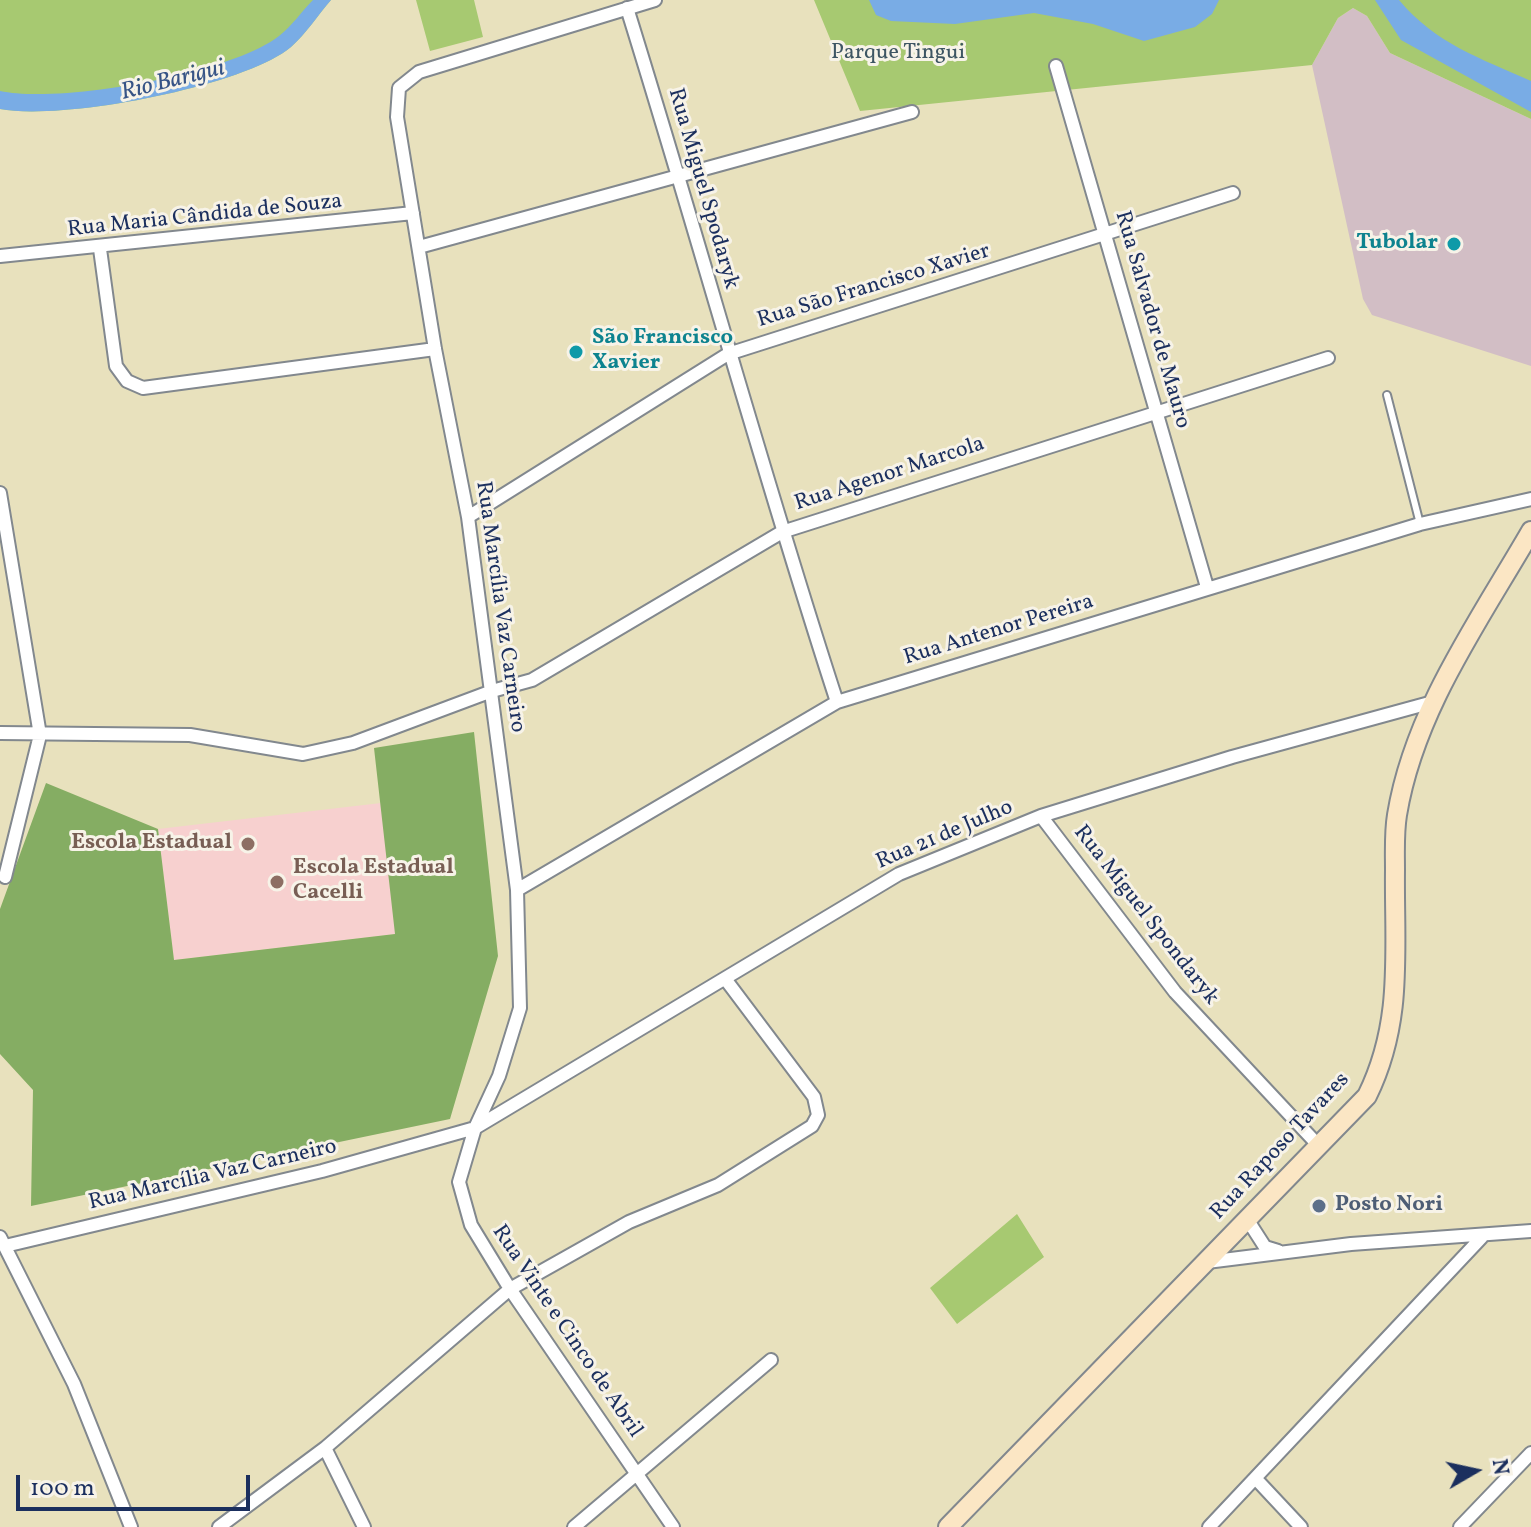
<!DOCTYPE html>
<meta charset="utf-8">
<style>
body{margin:0}
#map{position:relative;width:1531px;height:1527px;overflow:hidden;background:#e8e1bd;font-family:Vollkorn,serif}
canvas{display:block}
.north{position:absolute;left:1435px;top:1431px;width:80px;height:80px;-webkit-text-stroke:6px #f7f3e8;paint-order:stroke;rotate:81deg;font-size:22px;font-weight:700;line-height:32px;text-align:center;color:#1b2f5e}
.north::after{content:'';display:block;margin:auto;width:28px;height:36px;background:#1b2f5e;clip-path:polygon(50% 0,100% 100%,50% 72%,0 100%)}
.scale{position:absolute;left:16px;top:1475px;width:234px;height:36px;box-sizing:border-box;border:4px solid #1b2f5e;border-top:0;padding-left:10px;font-size:24px;line-height:28px;white-space:nowrap;color:#1b2f5e;-webkit-text-stroke:6px #f7f3e8;paint-order:stroke}
</style>
<div id="map">
<canvas width="1531" height="1527"></canvas>
<div class="north">N</div>
<div class="scale">100 m</div>
</div>
<script>
const c = document.querySelector('canvas').getContext('2d');
c.lineJoin = 'round';
function fillPath(path, color) {
  c.fillStyle = color;
  c.fill(path, 'evenodd');
}
function stroke(path, color, width, dash) {
  c.strokeStyle = color;
  c.lineWidth = width;
  c.lineCap = dash ? 'butt' : 'round';
  c.setLineDash(dash || []);
  c.stroke(path);
}
function write(font, color, halo, rows, align = 'center') {
  c.font = font + ' Vollkorn,serif';
  c.lineWidth = 6;
  c.setLineDash([]);
  c.textBaseline = 'middle';
  c.strokeStyle = halo;
  c.fillStyle = color;
  for (const [text, x, y, turn = 0] of rows) {
    c.save();
    c.translate(x, y);
    c.rotate((+turn || 0) * Math.PI / 180);
    c.textAlign = isNaN(turn) ? turn : align;
    if (halo) c.strokeText(text, 0, 0);
    c.fillText(text, 0, 0);
    c.restore();
  }
}
fillPath(new Path2D(`
 M381,803L396,934L174,960L158,829Z`), '#f7d0cf');
fillPath(new Path2D(`
 M1353,8L1367,16L1390,53L1531,119V366L1372,315L1363,299L1312,65L1338,18Z`), '#d2bec5');
fillPath(new Path2D(`
 M0,0H331C318,15 306,34 291,47C243,87 61,121 0,109Z
 M416,0H474L483,37L430,51Z
 M814,0H1531V119L1390,53L1367,16L1353,8L1338,18L1312,65L860,111Z
 M1017,1214L1044,1257L957,1324L930,1288Z`), '#a7c971');
fillPath(new Path2D(`
 M474,732L498,956L450,1119L31,1206L33,1090L0,1054V909L46,783L158,829L174,960L395,934L374,748Z`), '#85ad63');
fillPath(new Path2D(`
 M313,0H331C318,15 306,34 291,47C243,87 61,121 0,109V91C61,104 230,74 279,36C292,26 302,11 313,0Z
 M869,0H1219L1212,14L1195,27L1144,41L1093,24L1034,13L955,24L891,21L876,15Z
 M1375,0H1399C1436,44 1480,58 1531,81V112L1401,40Z`), '#79ace5');
const service = new Path2D(`
 M1387,395L1420,524`);
const minor = new Path2D(`
 M655,0L419,72L399,88L397,117L435,349L468,517L517,890L520,1008L499,1076L475,1128L459,1182L471,1225L510,1289L673,1527
 M627,8C699,239 762,472 837,702
 M1056,66L1207,587
 M419,247L912,112
 M100,249L116,366L127,381L143,388L435,349
 M0,256L413,213
 M0,493L40,735L5,877
 M468,517L728,354L1233,193
 M0,733L190,735L303,754L353,743L492,691L532,680L782,532L1328,358
 M1041,816L1175,992L1318,1145
 M517,890L837,702L1420,524L1531,499
 M1247,1219L1265,1247L1278,1251
 M0,1237L74,1384L131,1527
 M5,1246L322,1171L475,1128L899,874L1041,816L1232,757L1433,702
 M1207,1262L1351,1244L1531,1231
 M325,1448L364,1527
 M1257,1480L1301,1527
 M219,1527L325,1448L510,1289L629,1222L718,1185L812,1126L818,1115L814,1097L726,980
 M574,1527L771,1360
 M1209,1527L1482,1237
 M1460,1527L1531,1453`);
const secondary = new Path2D(`
 M948,1527L1367,1096C1404,1021 1394,951 1395,870C1395,852 1394,833 1397,815C1414,711 1479,621 1531,531`);
stroke(service, '#82888e', 10);
stroke(minor, '#82888e', 16);
stroke(secondary, '#82888e', 22);
stroke(service, '#fff', 6);
stroke(minor, '#fff', 12);
stroke(secondary, '#fbe6c4', 18);
for (const [x, y, r, color] of [
 [1454,244,8,"#0f9aa8"],
 [576,352,8,"#0f9aa8"],
 [248,844,8,"#8d6e63"],
 [277,882,8,"#8d6e63"],
 [1319,1206,8,"#5c6f8a"]
]) {
  const dot = new Path2D();
  dot.arc(x, y, r, 0, 2 * Math.PI);
  c.fillStyle = color;
  c.fill(dot);
  stroke(dot, '#f7f3e8', 3);
}
write('22px', '#3e5663', '#f7f3e8', [
 ["Parque Tingui",898,54]
]);
write('22px', '#1b2f5e', '#f7f3e8', [
 ["Rua Miguel Spodaryk",702,189,74],
 ["Rua Maria Cândida de Souza",205,217,-6],
 ["Rua São Francisco Xavier",874,287,-17],
 ["Rua Salvador de Mauro",1151,320,74],
 ["Rua Agenor Marcola",890,475,-18],
 ["Rua Marcília Vaz Carneiro",499,607,82],
 ["Rua Antenor Pereira",999,631,-17],
 ["Rua 21 de Julho",945,836,-23],
 ["Rua Miguel Spondaryk",1145,916,52],
 ["Rua Raposo Tavares",1281,1147,-47],
 ["Rua Marcília Vaz Carneiro",213,1176,-13],
 ["Rua Vinte e Cinco de Abril",566,1332,56]
]);
write('bold 22px', '#0d838f', '#f7f3e8', [
 ["Tubolar",1438,244],
 ["São Francisco",592,339,"left"],
 ["Xavier",592,364,"left"]
], 'right');
write('bold 22px', '#785e54', '#f7f3e8', [
 ["Escola Estadual",232,844],
 ["Escola Estadual",293,869,"left"],
 ["Cacelli",293,894,"left"]
], 'right');
write('bold 22px', '#4e5e75', '#f7f3e8', [
 ["Posto Nori",1335,1206]
], 'left');
write('italic 24px', '#375486', '#f7f3e8', [
 ["Rio Barigui",173,82,-14]
]);
</script>
